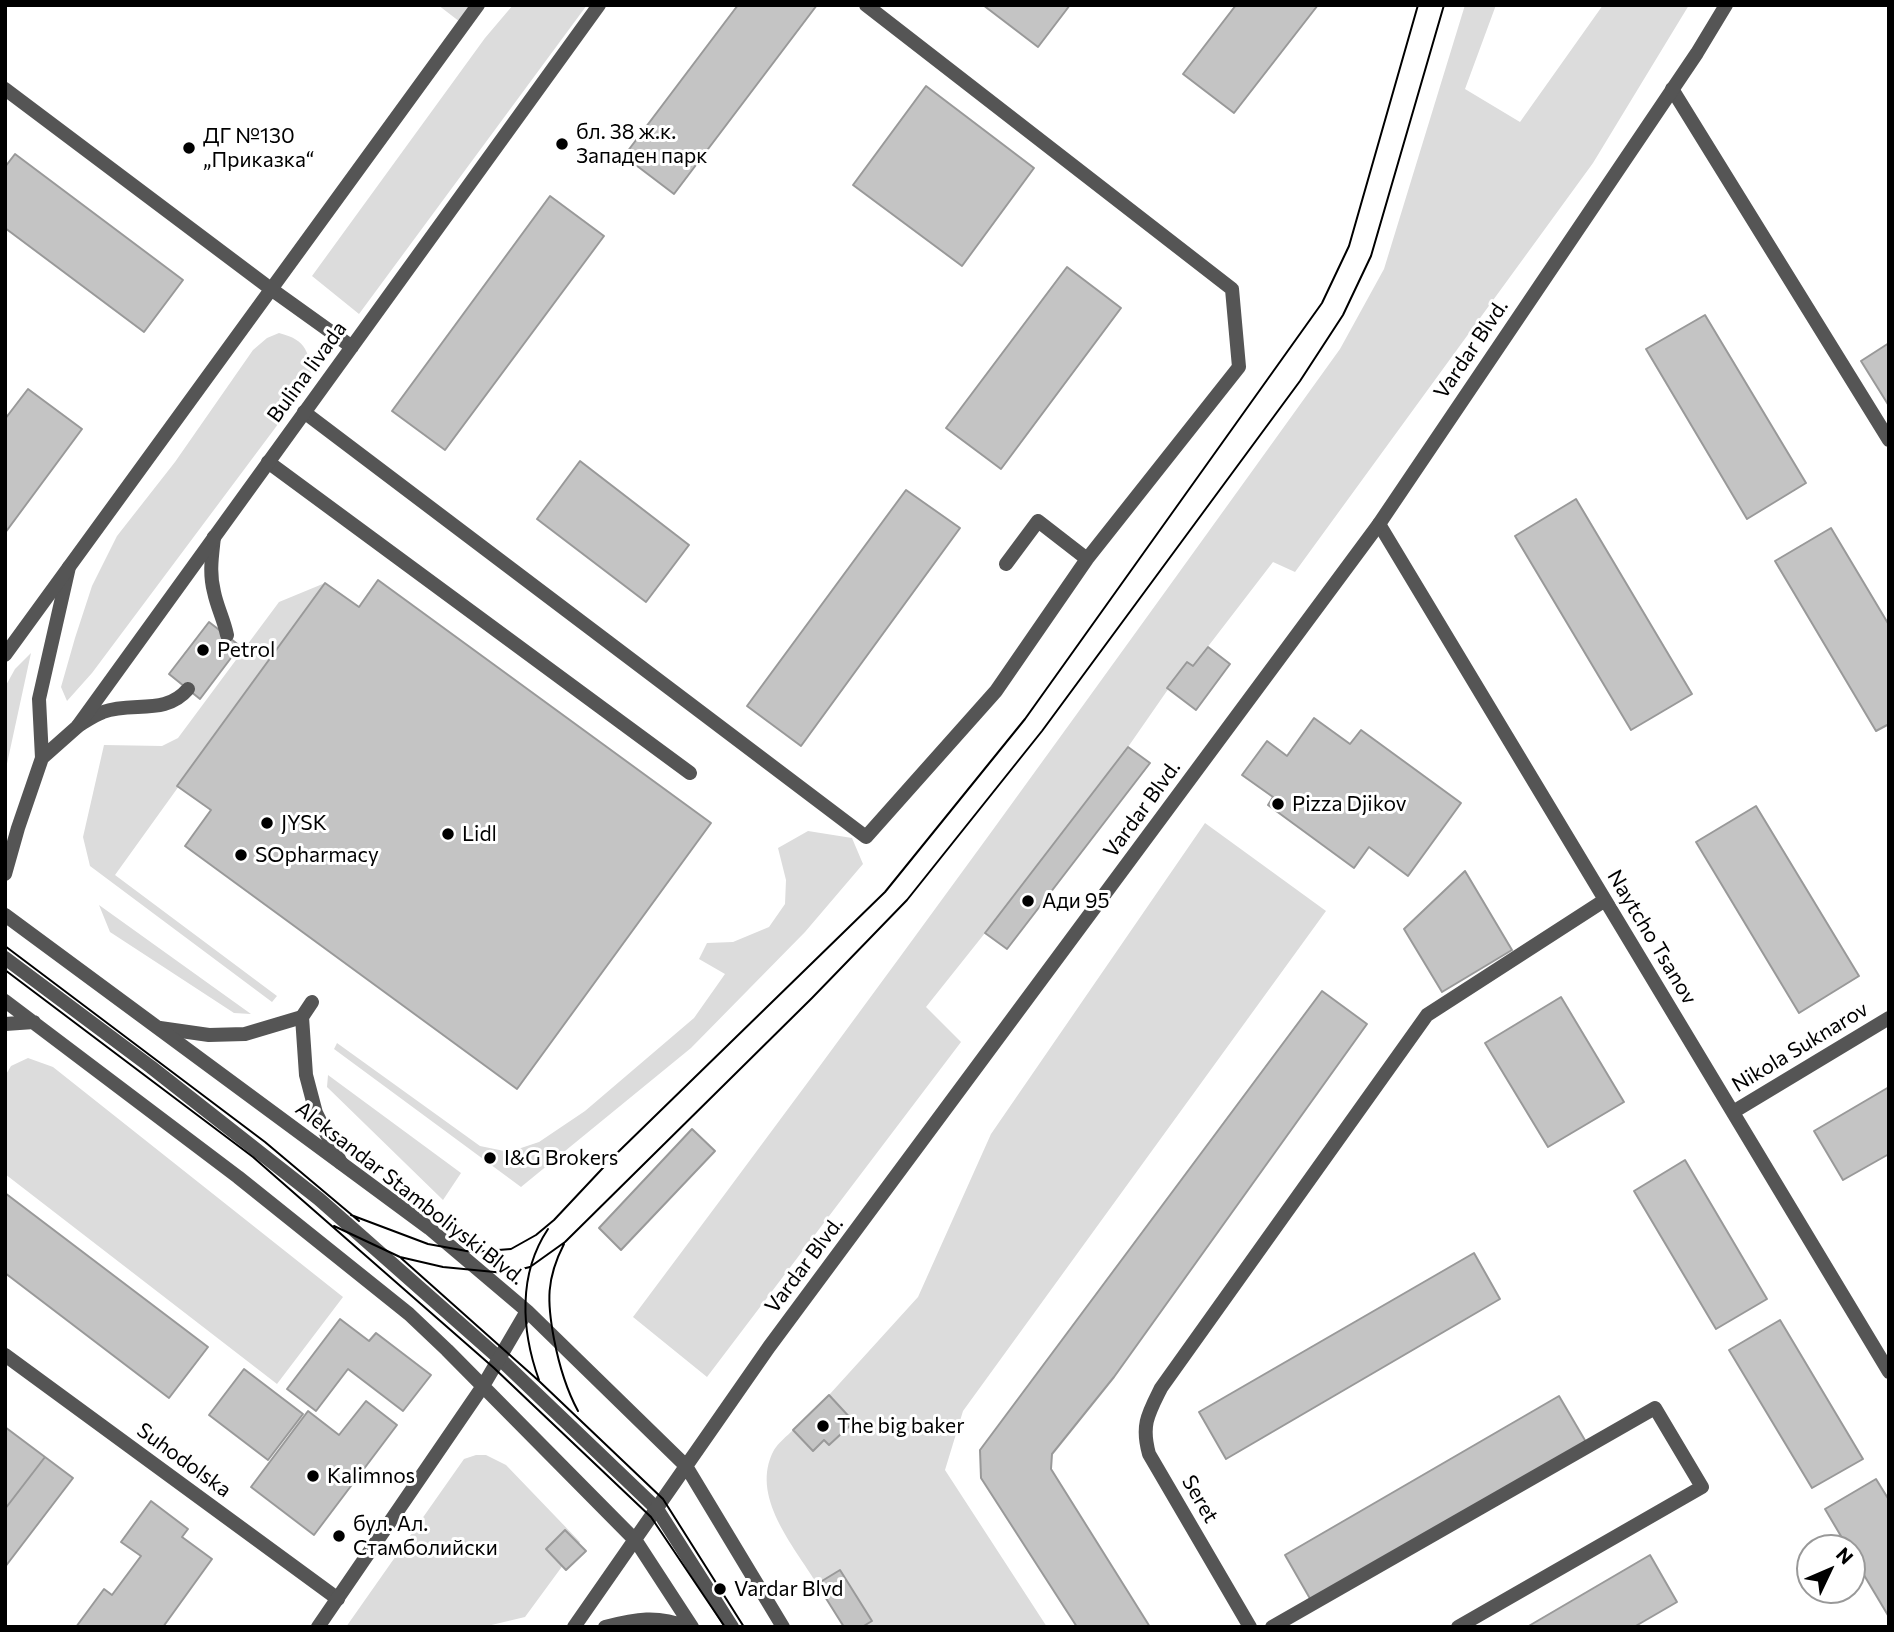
<!DOCTYPE html>
<meta charset="utf-8">
<style>
body{margin:0}
#map{position:relative;width:1894px;height:1632px;overflow:hidden;background:#fff;font-family:Commissioner,sans-serif}
canvas{display:block}
.frame{position:absolute;inset:0;border:7px solid #000;pointer-events:none}
.north{position:absolute;left:1796px;top:1534px;width:70px;height:70px;box-sizing:border-box;background:#fff;border:2px solid #999;border-radius:50%;rotate:46deg;font-size:19px;font-weight:700;line-height:28px;text-align:center;color:#000}
.north::after{content:'';display:block;margin:auto;width:24px;height:32px;background:#000;clip-path:polygon(50% 0,100% 100%,50% 72%,0 100%)}
</style>
<div id="map">
<canvas width="1894" height="1632"></canvas>
<div class="frame"></div>
<div class="north">N</div>
</div>
<script>
const c = document.querySelector('canvas').getContext('2d');
c.lineJoin = 'round';
function fillPath(path, color) {
  c.fillStyle = color;
  c.fill(path, 'evenodd');
}
function stroke(path, color, width, dash) {
  c.strokeStyle = color;
  c.lineWidth = width;
  c.lineCap = dash ? 'butt' : 'round';
  c.setLineDash(dash || []);
  c.stroke(path);
}
function write(font, color, halo, rows, align = 'center') {
  c.font = font + ' Commissioner,sans-serif';
  c.lineWidth = 6;
  c.setLineDash([]);
  c.textBaseline = 'middle';
  c.strokeStyle = halo;
  c.fillStyle = color;
  for (const [text, x, y, turn = 0] of rows) {
    c.save();
    c.translate(x, y);
    c.rotate((+turn || 0) * Math.PI / 180);
    c.textAlign = isNaN(turn) ? turn : align;
    if (halo) c.strokeText(text, 0, 0);
    c.fillText(text, 0, 0);
    c.restore();
  }
}
fillPath(new Path2D(`
 M438,5H478L464,25Z
 M513,5H587L359,314L312,276L485,38Z
 M1465,5H1496L1465,89L1520,122L1603,5H1689L1593,163L1295,572L1273,562L1193,666L1187,662L1128,747L985,933L926,1007L961,1042L707,1377L633,1317C873,998 1107,673 1340,349L1384,269Z
 M279,333C307,340 310,353 311,380L92,673L67,701L61,687L75,638L92,586L117,536L175,462L253,350L267,338Z
 M325,583L115,875L277,996L272,1002L90,866L83,837L104,745L162,746L178,738L279,602Z
 M31,653L5,773V687L15,669Z
 M1205,823L1326,911L963,1411L945,1470L1047,1627H862L872,1620L840,1571L817,1584C794,1546 749,1496 774,1450C778,1443 787,1436 793,1430L813,1451L824,1440L829,1395L918,1297L991,1134Z
 M808,831L852,838L863,864L805,932L691,1048L521,1187L334,1049L337,1043L480,1146L509,1152L539,1142L585,1111L694,1018L725,974L699,959L707,943L733,942L769,927L785,904L786,880L778,848Z
 M99,905L251,1014L234,1013L110,932Z
 M28,1058L53,1067L343,1297L277,1384L5,1174V1076L11,1066Z
 M328,1075L461,1173L443,1200L327,1087Z
 M476,1455H486L506,1465L580,1542L525,1617L483,1627H346L464,1459Z`), '#dcdcdc');
const building = new Path2D(`
 M738,5H817L674,194L624,156Z
 M983,5H1070L1038,47Z
 M1236,5H1318L1234,113L1183,74Z
 M926,86L1034,168L962,266L853,185Z
 M15,154L183,280L144,332L5,228V167Z
 M550,196L604,236L445,450L392,411Z
 M1067,267L1121,308L1001,469L946,428Z
 M1705,315L1806,483L1747,519L1646,349Z
 M1889,343V406L1861,361Z
 M28,389L82,429L5,533V419Z
 M580,461L689,545L646,602L537,519Z
 M906,490L960,528L801,746L747,706Z
 M1576,499L1692,694L1631,730L1515,536Z
 M1831,528L1889,625V724L1876,731L1775,561Z
 M378,580L711,823L517,1089L185,846L211,810L177,786L325,583L359,607Z
 M209,622L240,646L200,699L169,674Z
 M1208,647L1230,664L1196,710L1167,688L1187,662L1193,666Z
 M1314,718L1350,744L1361,730L1461,803L1408,876L1369,847L1354,868L1268,805L1273,797L1242,775L1267,741L1287,756Z
 M1128,747L1150,763L1007,949L985,933Z
 M1756,806L1859,976L1799,1013L1696,842Z
 M1465,871L1512,950L1442,992L1404,929Z
 M1322,991L1367,1024L1114,1377L1052,1454L1051,1469L1150,1627H1077L981,1478L980,1450Z
 M1561,997L1624,1102L1548,1147L1485,1043Z
 M1889,1087V1154L1843,1180L1814,1131Z
 M692,1129L715,1151L621,1250L599,1228Z
 M1685,1160L1767,1299L1716,1329L1634,1191Z
 M5,1193L208,1347L169,1398L5,1273Z
 M1474,1253L1500,1299L1226,1459L1199,1412Z
 M340,1319L369,1341L376,1333L431,1375L403,1411L348,1369L316,1411L287,1389Z
 M1780,1320L1863,1459L1812,1488L1729,1350Z
 M244,1369L303,1414L268,1460L209,1415Z
 M829,1395L854,1422L829,1445L824,1440L813,1451L793,1430Z
 M1559,1396L1586,1442L1312,1602L1285,1555Z
 M366,1401L397,1425L314,1535L251,1487L308,1411L339,1435Z
 M5,1427L45,1457L5,1509Z
 M45,1457L73,1478L5,1567V1509Z
 M1876,1479L1889,1500V1617L1852,1555V1548H1848L1825,1509Z
 M151,1501L188,1529L182,1537L212,1559L163,1627H76L104,1589L112,1595L141,1556L121,1542Z
 M565,1530L586,1551L566,1570L546,1549Z
 M1650,1555L1677,1602L1634,1627H1527Z
 M840,1570L872,1621L862,1627H844L817,1584Z`);
fillPath(building, '#c4c4c4');
stroke(building, '#999', 2);
stroke(new Path2D(`
 M1672,89L1889,440
 M304,412L866,837L996,691L1087,559L1239,367L1232,289L866,5
 M268,462L690,773
 M214,537C212,556 209,573 214,592C217,607 224,620 227,635
 M1006,564L1038,521L1087,559
 M78,726C86,721 94,715 103,712C133,701 165,716 188,689
 M5,958L151,1067L319,1199L499,1358L657,1509L732,1627
 M302,1017L306,1075L316,1113L341,1163
 M160,1028L209,1035L245,1034L302,1017L312,1002
 M1272,1627L1655,1408L1702,1487L1458,1627`), '#555', 14);
stroke(new Path2D(`
 M5,89L271,289L352,347
 M1379,524L1889,1372
 M42,758L77,727L599,5
 M5,874L18,828L42,758L39,699L69,567L478,5
 M1733,1112L1889,1018
 M5,1355L338,1599
 M1250,1627L1149,1454C1141,1425 1148,1414 1161,1388L1427,1015L1605,900`), '#555', 14);
stroke(new Path2D(`
 M5,655L69,567
 M5,915L429,1228L527,1311L686,1466L783,1627
 M5,1001L238,1177L409,1314L447,1350L636,1541L692,1627
 M5,1024L34,1022
 M318,1627L483,1386L527,1311
 M574,1627L769,1347L1379,524L1697,53L1726,5
 M605,1627C636,1619 657,1615 687,1627`), '#555', 14);
stroke(new Path2D(`
 M5,946L265,1142L359,1221
 M5,970L253,1157L494,1368L651,1517L725,1627
 M351,1215L428,1244L472,1252L511,1249L536,1235L554,1220L616,1154L885,892L1025,719L1322,303L1349,246L1418,5
 M334,1226L400,1257L443,1267L505,1273L530,1267L565,1242L812,998L907,900L1042,731L1300,381L1343,315L1371,256L1444,5
 M564,1244C546,1279 547,1302 554,1339C559,1365 565,1387 578,1411
 M401,1258L539,1381L663,1499L744,1627
 M539,1380C521,1330 518,1274 548,1229`), '#000', 2);
for (const [x, y, r, color] of [
 [562,144,7,"#000"],
 [189,148,7,"#000"],
 [203,650,7,"#000"],
 [1278,804,7,"#000"],
 [267,823,7,"#000"],
 [448,834,7,"#000"],
 [241,855,7,"#000"],
 [1028,901,7,"#000"],
 [490,1158,7,"#000"],
 [823,1426,7,"#000"],
 [313,1476,7,"#000"],
 [339,1536,7,"#000"],
 [720,1589,7,"#000"]
]) {
  const dot = new Path2D();
  dot.arc(x, y, r, 0, 2 * Math.PI);
  c.fillStyle = color;
  c.fill(dot);
  stroke(dot, '#fff', 2.5);
}
write('21px', '#000', '#fff', [
 ["бл. 38 ж.к.",576,132],
 ["Западен парк",576,156],
 ["ДГ №130",203,136],
 ["„Приказка“",203,160],
 ["Petrol",217,650],
 ["Pizza Djikov",1292,804],
 ["JYSK",281,823],
 ["Lidl",462,834],
 ["SOpharmacy",255,855],
 ["Ади 95",1042,901],
 ["I&G Brokers",504,1158],
 ["The big baker",837,1426],
 ["Kalimnos",327,1476],
 ["бул. Ал.",353,1524],
 ["Стамболийски",353,1548],
 ["Vardar Blvd",734,1589]
], 'left');
write('21px', '#000', '#fff', [
 ["Vardar Blvd.",1471,349,-56],
 ["Bulina livada",307,372,-54],
 ["Vardar Blvd.",1142,809,-54],
 ["Naytcho Tsanov",1652,937,59],
 ["Nikola Suknarov",1800,1047,-31],
 ["Aleksandar Stamboliyski Blvd.",410,1193,38],
 ["Vardar Blvd.",804,1265,-53],
 ["Suhodolska",184,1460,36],
 ["Seret",1200,1499,60]
]);
</script>
